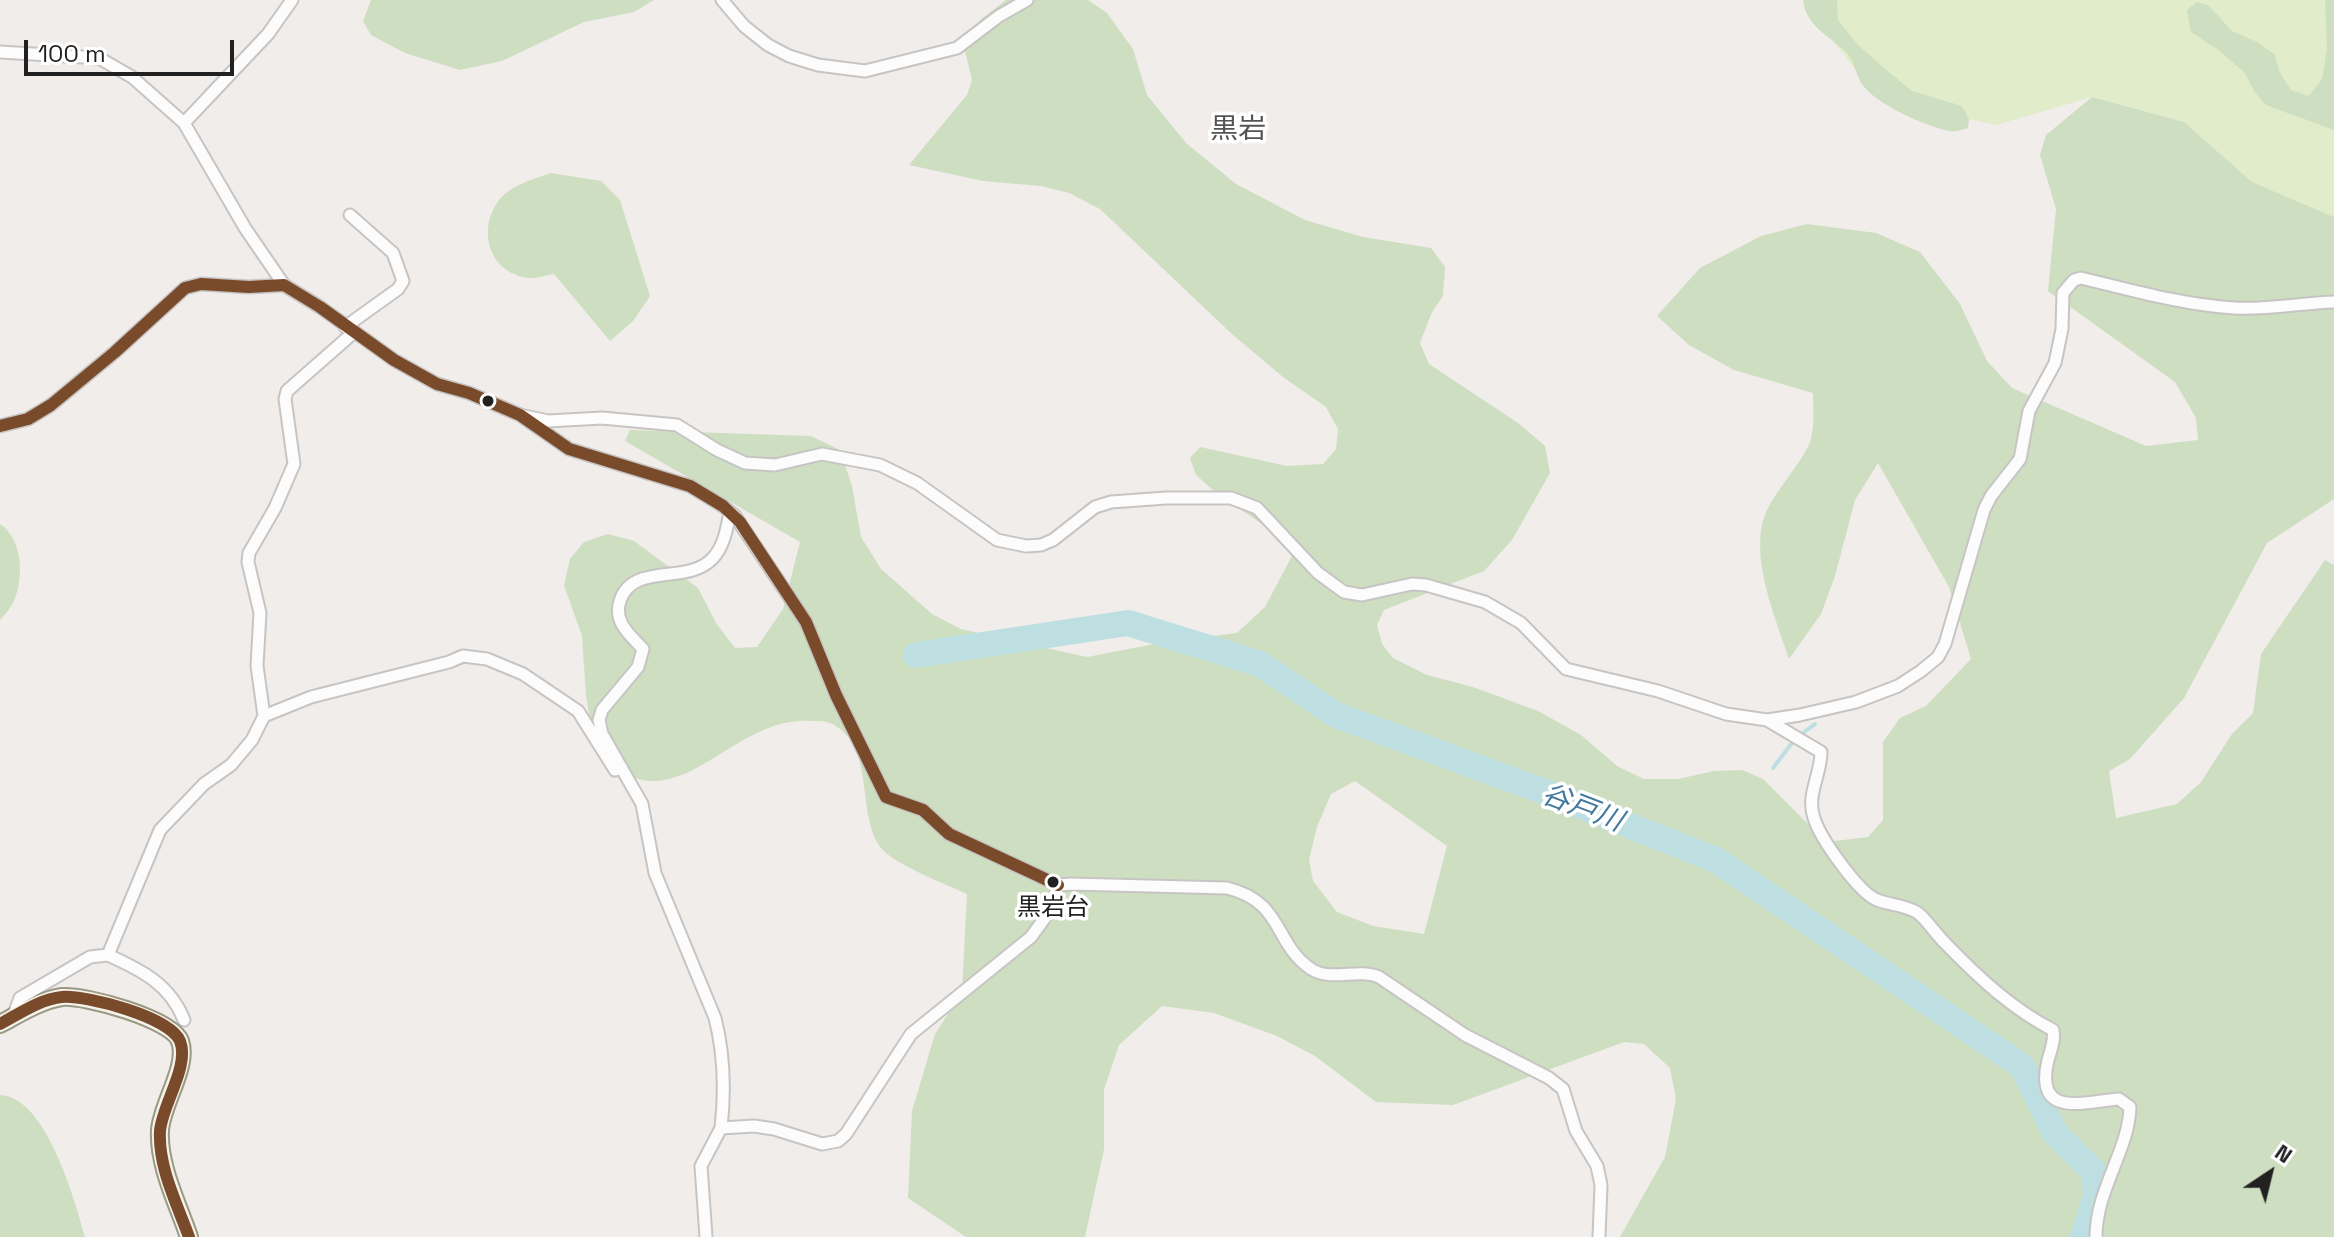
<!DOCTYPE html>
<meta charset="utf-8">
<style>
body{margin:0}
#map{position:relative;width:2334px;height:1237px;overflow:hidden;background:#f0edea;font-family:"Space Grotesk",sans-serif}
canvas{display:block}
.north{position:absolute;left:2230px;top:1133px;width:80px;height:80px;-webkit-text-stroke:6px #fff;paint-order:stroke;rotate:35deg;font-size:22px;font-weight:700;line-height:32px;text-align:center;color:#212121}
.north::after{content:'';display:block;margin:auto;width:28px;height:36px;background:#212121;clip-path:polygon(50% 0,100% 100%,50% 72%,0 100%)}
.scale{position:absolute;left:24px;top:40px;width:210px;height:36px;box-sizing:border-box;border:4px solid #212121;border-top:0;padding-left:10px;font-size:24px;line-height:28px;white-space:nowrap;color:#212121;-webkit-text-stroke:6px #fff;paint-order:stroke}
</style>
<div id="map">
<canvas width="2334" height="1237"></canvas>
<div class="north">N</div>
<div class="scale">100 m</div>
</div>
<script>
const c = document.querySelector('canvas').getContext('2d');
c.lineJoin = 'round';
function fillPath(path, color) {
  c.fillStyle = color;
  c.fill(path, 'evenodd');
}
function stroke(path, color, width, dash) {
  c.strokeStyle = color;
  c.lineWidth = width;
  c.lineCap = dash ? 'butt' : 'round';
  c.setLineDash(dash || []);
  c.stroke(path);
}
function write(font, color, halo, rows, align = 'center') {
  c.font = font + ' "Space Grotesk","Noto Sans JP",sans-serif';
  c.lineWidth = 7;
  c.setLineDash([]);
  c.textBaseline = 'middle';
  c.strokeStyle = halo;
  c.fillStyle = color;
  for (const [text, x, y, turn = 0] of rows) {
    c.save();
    c.translate(x, y);
    c.rotate((+turn || 0) * Math.PI / 180);
    c.textAlign = isNaN(turn) ? turn : align;
    if (halo) c.strokeText(text, 0, 0);
    c.fillText(text, 0, 0);
    c.restore();
  }
}
fillPath(new Path2D(`
 M1809,0H2334V217L2252,182L2184,122L2092,97L1996,125L1920,109L1855,69L1814,17Z`), '#e1ecca');
fillPath(new Path2D(`
 M371,0H654L634,12L584,22L502,61L460,70L405,53L371,35L363,21Z
 M1006,0H1088L1107,13L1133,49L1147,95L1186,143L1236,184L1305,220L1363,237L1431,248L1445,267L1443,296L1432,312L1420,343L1429,364L1518,423L1545,446L1550,473L1512,540L1484,571L1384,610L1377,625L1382,644L1393,658L1427,675L1473,687L1538,711L1581,735L1617,766L1644,779H1678L1714,771L1742,770L1763,779L1813,829L1835,841L1868,837L1883,820V742L1900,718L1926,706L1971,659L1949,587L1878,463L1855,500L1835,576L1821,614L1789,659C1776,619 1749,557 1765,515C1775,490 1802,463 1810,442C1815,426 1813,409 1813,393L1734,370L1689,345L1657,316L1700,268L1761,236L1807,224L1876,233L1920,252L1960,304L1987,361L2012,388L2146,446L2198,440L2196,418L2175,382L2048,291L2056,209L2040,155L2046,135L2092,97L2184,122L2252,182L2334,217V499L2267,543L2184,698L2130,759L2109,771L2116,818L2177,804L2201,782L2232,734L2253,713L2261,654L2325,560L2334,565V1237H1620L1665,1157L1676,1099L1670,1068L1644,1044L1624,1042L1453,1105L1376,1102L1315,1056L1277,1036L1214,1013L1162,1006L1119,1045L1104,1089V1149L1085,1237H966L908,1198L912,1111L935,1034L962,992L967,894C947,885 894,864 881,848C855,813 877,744 830,723C825,721 818,721 812,721C747,716 704,783 650,781C636,781 618,769 605,764L593,737L586,696L582,636L564,585L570,559L584,542L608,534L634,541L698,588L716,623L735,648L757,647L783,609L800,542L625,441L630,430L811,436L840,450L852,486L861,537L881,569L932,614L961,629L1019,642L1087,657L1165,642L1237,633L1265,607L1293,554L1289,543L1213,490L1196,475L1190,458L1200,447L1287,466L1323,464L1336,449L1338,429L1326,407L1283,377L1233,335L1100,209L1069,193L1041,186L983,181L909,165L967,95L972,80L964,47L980,20ZM1355,781L1447,846L1424,934L1373,926L1337,912L1313,881L1309,860L1317,827L1331,794Z
 M1803,0H1837L1838,20L1858,45L1885,69L1912,91L1962,106L1969,119L1968,128C1962,130 1956,132 1950,131C1927,127 1875,104 1862,84C1855,74 1855,60 1845,51C1828,35 1806,26 1803,0Z
 M2325,0H2334V130L2266,105L2254,91L2245,73L2220,51L2191,32L2187,10L2197,2L2209,6L2232,31L2257,42L2274,54L2280,73L2291,90L2309,96L2322,79L2327,49Z
 M551,173L601,181L620,200L650,296L633,321L610,341L554,274C546,275 536,279 529,278C491,274 477,233 497,203C509,185 532,180 551,173Z
 M0,524C23,539 25,580 12,605C9,610 4,615 0,620Z
 M0,1095C46,1096 75,1201 85,1237H0Z`), '#cedec0');
stroke(new Path2D(`
 M1773,768L1795,739L1815,724`), '#bedfe2', 4);
stroke(new Path2D(`
 M916,655L1128,623L1260,664L1336,715L1540,790L1716,860L2022,1066L2055,1133L2094,1172L2096,1195L2083,1237`), '#bedfe2', 26);
const street = new Path2D(`
 M722,0L744,26L768,45L789,56L818,65L865,71L957,48L999,16L1027,0
 M0,52L99,58L132,77L184,123L245,228L284,285L320,307L394,360L437,384L469,393L520,415L548,421L602,418L677,425L717,450L745,463L775,465L822,454L880,465L917,483L997,540L1026,546L1041,545L1053,540L1095,507L1111,502L1166,498H1231L1257,508L1318,573L1344,592L1362,595L1412,584L1426,585L1485,602L1521,623L1566,669L1658,691L1726,714L1767,720L1800,715L1856,702L1898,686L1921,671L1938,657L1945,644L1984,510L1991,496L2020,459L2029,411L2055,363L2062,329L2063,293L2074,280L2081,278C2131,290 2183,305 2234,308C2267,310 2301,303 2334,302
 M184,123L268,34L292,0
 M345,327L398,289L403,281L393,253L350,215
 M523,417L569,449L690,486L723,506L735,516L806,622L836,695L886,797L923,810L949,834L1058,885
 M0,426L28,419L51,405L115,352L185,288L201,284L249,287L284,285
 M264,716L311,697L449,662L463,656L487,659L523,674L578,711L615,770L622,768
 M1767,720L1821,752C1821,775 1806,795 1814,818C1820,838 1858,892 1877,900C1890,905 1906,905 1918,913C1928,921 1937,936 1947,945C1978,977 2012,1009 2053,1030C2055,1040 2051,1050 2048,1060C2034,1119 2083,1102 2119,1099L2130,1107C2129,1150 2096,1189 2096,1237
 M108,955C141,970 170,984 184,1020
 M13,1017L20,998L90,957L108,955L160,830L204,784L231,765L252,740L264,716L257,666L260,613L248,562L249,553L275,508L294,464L285,399L287,391L353,333
 M721,1128C725,1092 724,1053 715,1018L655,873L642,804L602,734L599,720L602,710L638,667L643,649C630,635 613,622 620,601C632,562 687,585 712,559C724,547 727,528 730,512
 M706,1237L701,1166L721,1128L754,1126L774,1129L822,1144L838,1141L846,1134L911,1034L1031,937L1052,908L1058,885L1071,884L1227,888C1284,902 1273,943 1311,969C1331,982 1358,968 1379,977L1465,1035L1549,1078L1563,1089L1576,1131L1597,1166L1601,1185L1599,1237`);
const secondary = new Path2D(`
 M0,1024C19,1014 41,1000 62,997C85,995 172,1019 180,1041C189,1066 162,1103 160,1130C158,1166 178,1204 189,1237`);
stroke(street, '#c7c5c4', 15);
stroke(secondary, '#9b9981', 20);
stroke(street, '#fdfcfc', 11);
stroke(secondary, '#f4f3ed', 16);
stroke(new Path2D(`
 M0,426L28,419L51,405L115,352L185,288L201,284L249,287L284,285L320,307L394,360L437,384L469,393L520,415L569,449L690,486L723,506L740,522L806,622L836,695L886,797L923,810L949,834L1058,885
 M0,1024C19,1014 40,999 62,997C87,995 170,1017 180,1041C190,1066 162,1105 160,1131C158,1167 177,1204 189,1237`), '#7a4b2a', 12);
for (const [x, y, r, color] of [
 [488,401,7,"#212121"],
 [1053,882,7,"#212121"]
]) {
  const dot = new Path2D();
  dot.arc(x, y, r, 0, 2 * Math.PI);
  c.fillStyle = color;
  c.fill(dot);
  stroke(dot, '#fff', 3);
}
write('24px', '#212121', '#fff', [
 ["黒岩台",1053,908]
]);
write('28px', '#545454', '#fff', [
 ["黒岩",1238,130]
]);
write('italic 28px', '#437a9b', '#fff', [
 ["谷戸川",1582,809,21]
]);
</script>
